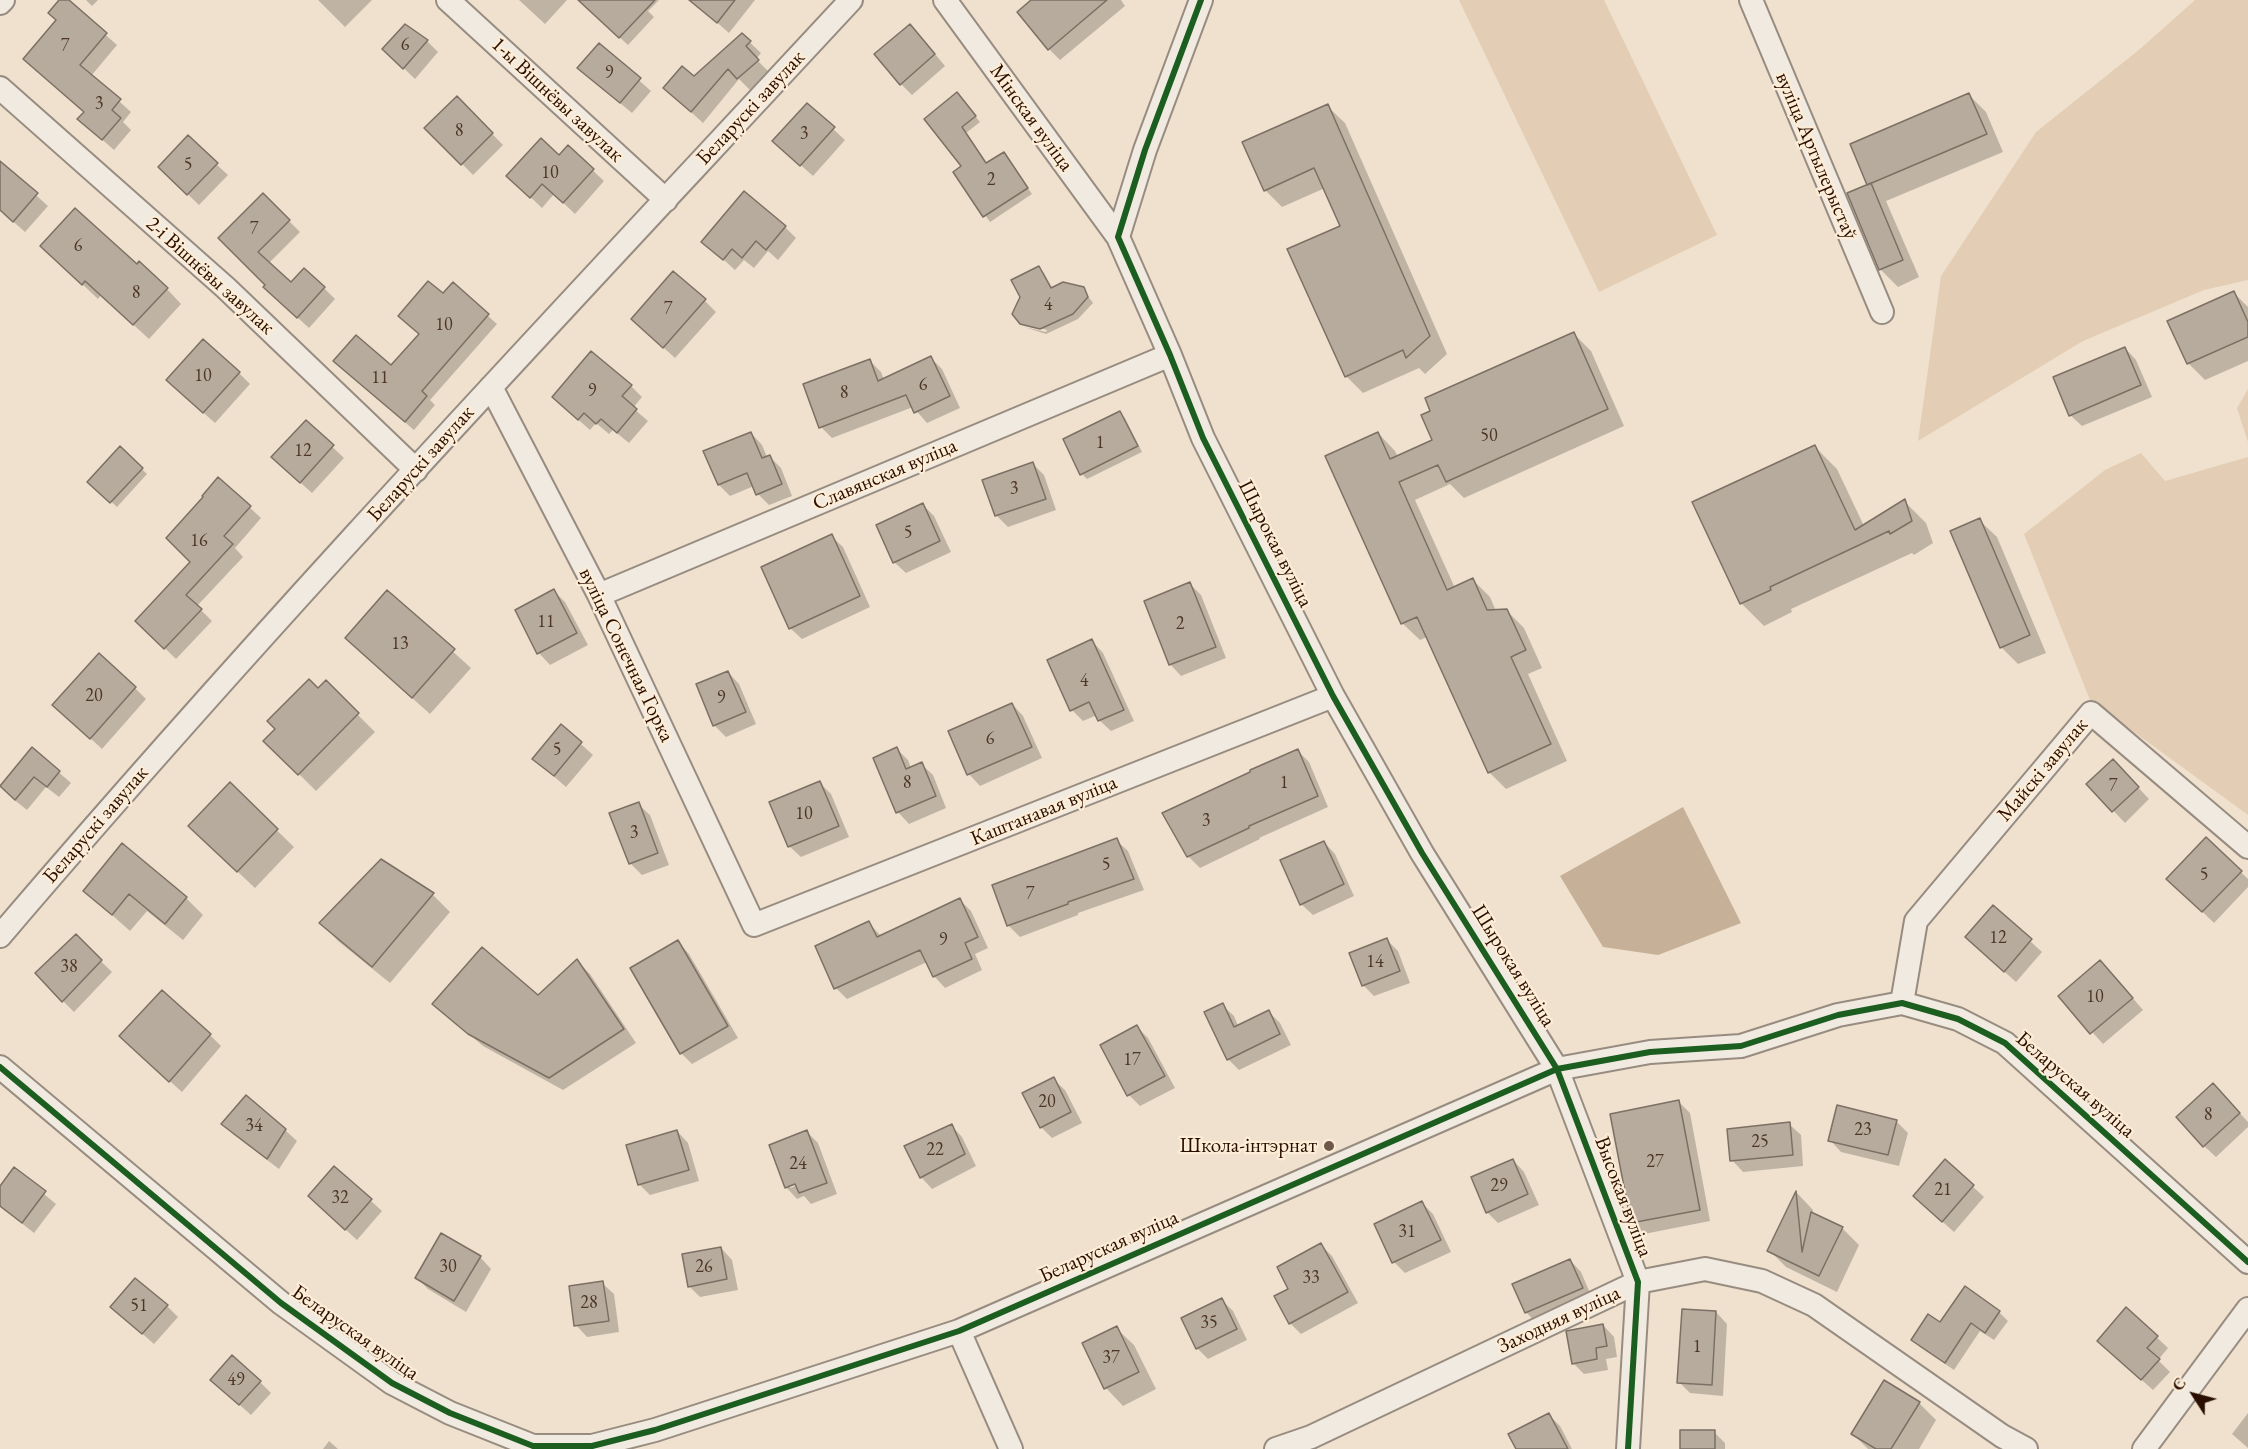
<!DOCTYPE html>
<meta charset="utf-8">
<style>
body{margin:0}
#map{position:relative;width:2248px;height:1449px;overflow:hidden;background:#efe1ce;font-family:"EB Garamond",serif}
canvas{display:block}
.north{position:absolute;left:2164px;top:1365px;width:60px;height:60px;-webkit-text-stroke:4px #feedd6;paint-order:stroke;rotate:306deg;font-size:16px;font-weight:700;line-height:24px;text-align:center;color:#2a0f01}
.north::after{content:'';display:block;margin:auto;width:21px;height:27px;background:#2a0f01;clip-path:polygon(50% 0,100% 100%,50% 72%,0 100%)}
</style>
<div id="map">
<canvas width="2248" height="1449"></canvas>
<div class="north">С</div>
</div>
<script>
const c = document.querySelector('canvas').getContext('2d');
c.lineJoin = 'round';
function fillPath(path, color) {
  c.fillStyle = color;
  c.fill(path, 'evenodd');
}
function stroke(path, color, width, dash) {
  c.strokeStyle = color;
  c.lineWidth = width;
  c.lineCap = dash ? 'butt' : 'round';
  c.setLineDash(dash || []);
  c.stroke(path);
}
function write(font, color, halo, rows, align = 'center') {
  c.font = font + ' "EB Garamond",serif';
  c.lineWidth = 4.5;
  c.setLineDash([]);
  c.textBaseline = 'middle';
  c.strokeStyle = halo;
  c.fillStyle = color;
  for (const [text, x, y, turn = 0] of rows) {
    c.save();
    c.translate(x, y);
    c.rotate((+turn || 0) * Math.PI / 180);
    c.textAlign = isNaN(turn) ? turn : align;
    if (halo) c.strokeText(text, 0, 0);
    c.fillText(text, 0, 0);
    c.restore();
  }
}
fillPath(new Path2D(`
 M1459,0H1604L1717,235L1599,292Z
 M2195,0H2248V280L2204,290L2083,341L1918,441L1941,276L2036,132L2140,49Z
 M2248,389V442L2237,408Z
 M2141,453L2165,481L2248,457V815L2090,700L2024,534L2105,470Z`), '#e3ceb5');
fillPath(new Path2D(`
 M1683,807L1741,923L1658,955L1603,947L1560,876Z`), '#c6b097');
fillPath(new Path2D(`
 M61,0H66L117,45L91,76L131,112L123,122L131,130L114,150L79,119L85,113L57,21Z
 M86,0H98L92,6Z
 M318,0H372L345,27Z
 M519,0H567L545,24Z
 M590,0H659L648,11L654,17L628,45L593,13Z
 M697,0H755L729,33L695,3Z
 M1034,0H1121L1125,6L1060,60L1049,49Z
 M742,35L761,53L756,59L769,72L750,90L739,79L703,123L665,88L694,78Z
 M921,37L945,66L912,95L901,84Z
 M427,41L438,52L415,79L384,49Z
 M599,45L651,91L632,113L591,79Z
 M1969,95L1986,112L2003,152L1886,201L1919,277L1898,287L1880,269L1868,184Z
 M457,98L503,145L473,175L427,128Z
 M962,100L980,122L966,133L987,165L1004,154L1032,194L990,222L955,172L964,167L926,119Z
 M807,105L845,140L813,176L786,152Z
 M1327,106L1345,123L1447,354L1425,374L1419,368L1363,393L1346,376L1342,227L1325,188L1282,207L1265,190Z
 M568,147L604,181L575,214L554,194L542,208L520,187L559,157Z
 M0,163L48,206L25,232L0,210Z
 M216,164L228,175L199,205L171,178Z
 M263,195L300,232L268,264L291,284L324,288L335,299L309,328L276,298L267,285L220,238Z
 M785,227L796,238L778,260L768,251L754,268L744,260L735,270L704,242Z
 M42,246L137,266L167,289L181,304L149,339L101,295L98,299Z
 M1039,268L1044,273L1053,289H1083L1093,303L1078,319L1046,334L1024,327L1046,332L1047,330L1020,323Z
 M453,285L497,324L430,400L435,405L414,430L344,370L391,367L420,335L443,296Z
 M2234,293L2248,307V361L2205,380L2188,363Z
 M705,301L716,312L675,358L644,330Z
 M1573,333L1591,351L1624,426L1464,498L1450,484L1415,500L1455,588L1473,580L1490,597L1496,611L1506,610L1524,628L1542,668L1528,674L1567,761L1506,789L1489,772L1427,637L1420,640L1402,623L1378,433L1395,451L1398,457L1434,441Z
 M2125,348L2136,360L2152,397L2082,426L2070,415Z
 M931,358L942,369L960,408L927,423L913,407L832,438L821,427L870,361L881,372L884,380Z
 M239,373L250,384L215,423L179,391Z
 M631,386L642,397L633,408L648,421L629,443L613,430L609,434L596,423L590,430L565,408Z
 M1120,412L1125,418L1142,452L1087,479L1082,474L1065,440Z
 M306,422L344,458L312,493L284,468Z
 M751,433L762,445L767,457L769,456L781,468L792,496L769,505L758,494L754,486L730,496L719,485Z
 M1814,446L1837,469L1864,526L1904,501L1926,523L1933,543L1914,555L1912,553L1791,609L1792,612L1764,626L1742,604L1694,503Z
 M120,448L147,474L117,507L89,481Z
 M1033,464L1044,475L1056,510L1008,527L996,515Z
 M219,479L261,518L235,548L243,557L197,606L212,621L176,659L137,621L192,562Z
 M923,505L934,516L951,552L906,573L894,562Z
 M1979,520L1997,537L2046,653L2018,664L2001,647Z
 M831,536L843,547L870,607L802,639L790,628Z
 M1190,584L1201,595L1226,658L1181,676L1170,664Z
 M554,591L565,602L588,645L550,665L539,653L517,611Z
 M387,592L471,668L430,714L364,655Z
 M1092,641L1103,653L1134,721L1111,731L1099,720L1097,715L1083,721L1072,710Z
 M728,672L739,684L756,724L726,737L714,725Z
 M326,683L375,732L316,791L266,741Z
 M135,688L146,699L102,749L66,716Z
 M1012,704L1023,716L1042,758L980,786L969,774Z
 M561,726L593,755L566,787L534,759Z
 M32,749L71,783L59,797L46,787L27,810L12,798Z
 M897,749L908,760L911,768L921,764L933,775L946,808L909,824L898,812L875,759Z
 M1298,751L1309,762L1328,807L1259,838L1260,839L1200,868L1188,856L1252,773Z
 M2113,761L2149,799L2125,823L2088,784Z
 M819,782L831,794L849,837L801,857L789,846Z
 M230,785L294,847L255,888L207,843Z
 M638,804L650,815L669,865L642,875L630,863Z
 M2206,839L2248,879V887L2214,923L2180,890Z
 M1116,840L1128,851L1144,890L1078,913V915L1020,937L1008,925Z
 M1324,842L1335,854L1354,896L1313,915L1301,904Z
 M85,891L186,898L203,915L183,940L147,911L130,931Z
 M433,895L450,912L390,983L338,941L321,923Z
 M959,899L971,911L988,948L975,954L982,970L945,988L934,976L927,962L847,999L836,988L869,923L881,936Z
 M1993,907L2042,952L2016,982L1978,948Z
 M76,937L112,972L74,1012L63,1001Z
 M1387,940L1398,951L1410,983L1374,996L1363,985Z
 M678,942L689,954L738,1038L692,1064L681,1053Z
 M577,961L590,974L636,1043L563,1090L483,1046L434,1004L538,997Z
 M2111,973L2143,1010L2103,1044L2060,996Z
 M1222,1005L1234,1016L1238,1026L1269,1012L1280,1023L1291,1045L1239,1070L1228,1059Z
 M1137,1027L1148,1038L1175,1088L1140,1106L1129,1095Z
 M210,1035L221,1046L182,1092L132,1047Z
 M1053,1079L1065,1090L1082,1123L1052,1138L1041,1127Z
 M2224,1096L2248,1122V1127L2216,1157L2204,1146Z
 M1679,1102L1690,1113L1710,1221L1644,1234L1632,1223Z
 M1896,1121L1908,1133L1899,1166L1841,1152L1830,1140Z
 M223,1124L285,1130L297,1141L279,1169L234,1135Z
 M1789,1124L1801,1135L1803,1166L1743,1172L1732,1160Z
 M951,1125L962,1137L976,1166L932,1189L921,1177Z
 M677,1131L688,1143L699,1181L650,1195L639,1184Z
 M807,1132L818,1143L837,1194L811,1204L804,1196L797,1199L786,1187ZM803,1183L790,1188V1185Z
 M1513,1160L1524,1172L1539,1205L1498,1223L1487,1212Z
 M1945,1161L1984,1197L1954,1232L1926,1207Z
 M14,1169L56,1204L34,1233L0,1206V1188Z
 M1797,1193L1813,1210V1214L1842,1228L1859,1245L1837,1292L1786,1267L1769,1250Z
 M370,1200L382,1211L357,1240L321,1207Z
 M1422,1203L1433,1214L1451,1252L1405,1273L1394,1262Z
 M1321,1245L1332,1256L1358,1303L1301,1334L1290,1323V1289Z
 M721,1248L732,1260L738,1290L700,1297L689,1286Z
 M480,1257L491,1269L466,1312L428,1289L417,1278Z
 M1570,1260L1581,1272L1593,1300L1537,1324L1526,1312Z
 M602,1283L614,1294L619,1332L587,1337L576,1325Z
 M1965,1288L1999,1312L2008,1321L1994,1340L1980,1331L1954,1370L1921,1348L1912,1340L1940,1324Z
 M1222,1300L1233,1311L1247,1340L1208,1359L1197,1348Z
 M167,1306L178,1317L154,1344L112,1307Z
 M2127,1309L2168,1348L2158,1360L2170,1372L2153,1390L2110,1352Z
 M1716,1312L1727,1324L1723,1396L1690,1393L1679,1382Z
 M1603,1325L1614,1337L1617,1357L1606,1359L1608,1370L1584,1374L1573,1363Z
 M1116,1328L1134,1345L1156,1389L1123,1406L1106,1388L1084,1344Z
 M260,1382L271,1393L251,1415L224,1391Z
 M1919,1403L1936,1420L1919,1449H1868L1853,1434Z
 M2248,1413V1448L2232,1434Z
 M1549,1415L1560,1426L1572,1449H1518Z
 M1714,1432L1725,1443V1449H1681Z
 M329,1441L338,1449H323Z`), '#0003');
const building = new Path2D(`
 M59,0H69L107,33L80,65L121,99L112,110L121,118L102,140L77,119L84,112L23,59L56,20L48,13Z
 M578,0H655L619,38Z
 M689,0H735L717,23Z
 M1031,0H1107L1048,50L1017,12Z
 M405,24L428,40L403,69L382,49Z
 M910,24L935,54L900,85L874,54Z
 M742,33L751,41L746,46L759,60L737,79L728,69L691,112L663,88L682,66L694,76Z
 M599,43L641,78L620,103L577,68Z
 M957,92L976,116L962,127L986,163L1004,152L1028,188L983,217L953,172L961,166L924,119Z
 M1969,93L1987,134L1867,185L1850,144Z
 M457,96L493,133L461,165L424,128Z
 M807,103L835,127L800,166L772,141Z
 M1328,104L1430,336L1406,358L1403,350L1345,377L1287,249L1340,226L1314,168L1264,191L1242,142Z
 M188,135L218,163L187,195L158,167Z
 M541,138L559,155L568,145L594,169L563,203L542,184L530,198L506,176Z
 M0,161L38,193L13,222L0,210Z
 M1871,183L1903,260L1879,270L1847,193Z
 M744,191L786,226L766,250L756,241L742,258L732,249L723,260L701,242Z
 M263,193L290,220L258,252L291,282L304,268L325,287L297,318L263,287L265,285L218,238Z
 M75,208L137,264L139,261L168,288L133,325L85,281L82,285L40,246Z
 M1039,266L1051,288L1063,282L1084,287L1088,297L1073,314L1040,329L1020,324L1012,314L1020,297L1011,280Z
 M673,271L706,299L663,348L631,319Z
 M428,281L443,293L453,282L489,314L422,391L427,396L405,422L333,361L356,335L391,365L419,334L398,316Z
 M2234,291L2248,322V337L2187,364L2167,321Z
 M1574,332L1608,409L1446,482L1438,465L1399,482L1447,590L1473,578L1487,610L1507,609L1526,650L1511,657L1551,744L1488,773L1417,617L1401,624L1325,456L1378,432L1390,459L1432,440L1421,415L1430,411L1425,398Z
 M203,339L240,372L203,413L166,380Z
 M2125,347L2141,385L2069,416L2053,377Z
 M591,351L632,385L622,396L637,409L617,433L601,419L596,424L584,413L578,420L552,397Z
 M931,356L950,396L914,413L906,395L819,428L803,384L870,359L878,381Z
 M1120,411L1138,446L1080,475L1063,439Z
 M306,420L334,445L300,483L271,457Z
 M751,432L762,458L770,455L782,484L756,495L747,473L718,485L703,451Z
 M1815,445L1855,530L1905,499L1912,521L1890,534L1889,531L1770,587L1771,590L1740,604L1692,502Z
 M120,446L143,468L110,503L87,482Z
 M1033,462L1046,499L995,516L982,480Z
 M218,477L251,506L224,536L233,544L186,595L202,609L164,649L135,621L190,562L166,538L203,497L202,496Z
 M923,503L940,541L893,563L876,525Z
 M1980,518L2030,635L2000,648L1950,531Z
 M832,534L860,596L789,629L761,567Z
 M1190,582L1216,647L1169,665L1144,601Z
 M554,589L577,633L537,654L515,610Z
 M387,590L455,649L412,698L345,638Z
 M1092,639L1124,710L1098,721L1089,702L1070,711L1047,660Z
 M99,653L136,687L90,739L52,705Z
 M728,671L746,712L713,726L696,684Z
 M309,679L318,688L326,680L359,713L298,775L263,741L275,729L267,721Z
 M1012,703L1032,747L967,775L948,731Z
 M561,724L582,742L554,776L532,759Z
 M32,747L60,771L47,787L34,777L15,800L0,786Z
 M897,747L906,769L922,762L936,796L896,813L873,758Z
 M1298,749L1318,796L1249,826V828L1187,857L1162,813L1250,772V770Z
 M2113,759L2139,787L2112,812L2086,784Z
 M820,781L839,826L788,847L769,802Z
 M230,782L278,829L237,872L188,826Z
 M639,802L658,853L629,864L609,813Z
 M2206,837L2242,871L2202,912L2166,879Z
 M1117,838L1134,879L1068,902V904L1007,926L992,885Z
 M1324,841L1344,884L1300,905L1280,860Z
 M122,843L187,897L165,924L129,894L112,915L83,891Z
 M381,859L434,893L372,967L319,923Z
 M960,898L978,937L965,943L972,959L933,977L920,950L834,989L815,946L869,921L877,937Z
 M1993,905L2032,939L2004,972L1965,937Z
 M76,934L102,960L62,1002L35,973Z
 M1387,938L1400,971L1362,986L1349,953Z
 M678,940L728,1026L680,1054L630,968Z
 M482,947L538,995L577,959L624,1029L549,1078L468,1034L432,1004Z
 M2100,960L2133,998L2090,1034L2058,996Z
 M162,990L211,1034L169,1082L119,1036Z
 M1223,1003L1234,1027L1269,1010L1280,1034L1227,1060L1204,1012Z
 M1137,1025L1165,1076L1127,1096L1100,1045Z
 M1054,1077L1071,1112L1040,1128L1022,1093Z
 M2213,1083L2240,1113L2203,1147L2176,1117Z
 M246,1095L286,1129L267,1159L221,1124Z
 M1679,1100L1700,1210L1631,1223L1610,1114Z
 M1837,1105L1897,1120L1888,1155L1828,1141Z
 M1790,1122L1793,1155L1730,1161L1727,1129Z
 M952,1124L965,1154L920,1178L904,1146Z
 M677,1130L689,1170L638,1185L626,1145Z
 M807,1130L827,1183L799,1193L795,1184L785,1188L769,1145Z
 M1513,1159L1528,1194L1486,1213L1471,1177Z
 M1945,1159L1974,1185L1942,1222L1913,1196Z
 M334,1166L372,1199L345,1230L308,1196Z
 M14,1167L46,1191L22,1223L0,1206V1186Z
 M1796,1191L1802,1252L1811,1212L1843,1227L1819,1276L1767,1251Z
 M1422,1201L1441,1240L1392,1263L1374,1224Z
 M441,1233L481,1256L454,1301L415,1278Z
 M1321,1243L1348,1292L1289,1324L1274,1296L1288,1289L1277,1267Z
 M721,1247L727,1279L688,1287L682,1254Z
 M1570,1259L1583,1288L1525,1313L1512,1284Z
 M135,1278L168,1305L142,1334L110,1307Z
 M603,1281L609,1321L574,1326L569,1286Z
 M1965,1286L2000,1311L1985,1333L1971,1323L1945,1363L1911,1340L1928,1314L1940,1322Z
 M1222,1298L1237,1329L1196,1349L1181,1318Z
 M2126,1307L2158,1336L2147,1348L2160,1359L2141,1380L2097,1341Z
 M1682,1309L1716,1311L1712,1385L1677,1383Z
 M1603,1324L1607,1346L1596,1348L1597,1359L1572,1364L1566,1331Z
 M1117,1326L1139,1372L1104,1389L1082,1343Z
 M232,1355L261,1381L239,1405L210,1380Z
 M1884,1380L1920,1402L1891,1449H1876L1851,1434Z
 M1549,1413L1568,1449H1516L1508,1434Z
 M1680,1430H1715V1449H1680Z`);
fillPath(building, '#b6ab9d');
stroke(building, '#7c7064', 1.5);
const minor = new Path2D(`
 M448,0L666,200
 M945,0L1118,237
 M1201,0L1145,150L1118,237L1170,355L1203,438L1333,696L1422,853L1557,1069L1638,1282L1628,1449
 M1751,0L1882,312
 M0,3L3,0
 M0,88L226,288L416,470
 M491,387L599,595L754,925L1333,696
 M599,595L1170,355
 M0,936C274,615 564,309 851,0
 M1902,1003L1916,921L2091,713L2248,847
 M0,1067L281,1303L392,1383L450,1413L533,1446H592L655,1430L959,1331L1557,1069L1650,1052L1741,1046L1838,1015L1902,1003L1958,1019L2005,1043L2248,1262
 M959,1331L1011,1449
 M1276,1449L1311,1437L1638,1282L1705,1269L1762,1281L1814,1305L2002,1436L2026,1449
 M2144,1449L2248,1309`);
stroke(minor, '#988c80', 26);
stroke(minor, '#f1eae0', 22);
stroke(new Path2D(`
 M1201,0L1145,150L1118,237L1170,355L1203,438L1333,696L1422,853L1557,1069L1638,1282L1628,1449
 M0,1067L281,1303L392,1383L450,1413L533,1446H592L655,1430L959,1331L1557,1069L1650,1052L1741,1046L1838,1015L1902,1003L1958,1019L2005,1043L2248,1262`), '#1b5e20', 6);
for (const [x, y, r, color] of [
 [1329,1146,6,"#6f5849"]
]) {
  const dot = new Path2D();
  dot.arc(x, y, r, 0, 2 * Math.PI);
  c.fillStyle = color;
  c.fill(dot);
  stroke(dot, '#feedd6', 2);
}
write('18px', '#4d3628', null, [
 ["6",405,45],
 ["7",65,46],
 ["9",609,73],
 ["3",99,104],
 ["8",459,131],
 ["3",804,134],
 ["5",188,165],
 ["10",550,173],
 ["2",991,180],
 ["7",254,229],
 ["6",78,246],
 ["8",136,293],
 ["4",1048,305],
 ["7",668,309],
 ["10",444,325],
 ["10",203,376],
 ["11",380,378],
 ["6",923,385],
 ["9",592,391],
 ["8",844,393],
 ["50",1489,436],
 ["1",1100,443],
 ["12",303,451],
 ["3",1014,489],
 ["5",908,533],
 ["16",199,541],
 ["11",546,622],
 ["2",1180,624],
 ["13",400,644],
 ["4",1084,681],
 ["20",94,696],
 ["9",721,698],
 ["6",990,739],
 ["5",557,750],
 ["8",907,783],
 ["1",1284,783],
 ["7",2113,786],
 ["10",804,814],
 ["3",1206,821],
 ["3",634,833],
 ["5",1106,865],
 ["5",2204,875],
 ["7",1030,894],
 ["12",1998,938],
 ["9",943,940],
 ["14",1375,962],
 ["38",69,967],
 ["10",2095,997],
 ["17",1132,1060],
 ["20",1047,1102],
 ["8",2208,1115],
 ["34",254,1126],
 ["23",1863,1130],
 ["25",1760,1142],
 ["22",935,1150],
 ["27",1655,1162],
 ["24",798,1164],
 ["29",1499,1186],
 ["21",1943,1190],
 ["32",340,1198],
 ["31",1407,1232],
 ["30",448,1267],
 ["26",704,1267],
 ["33",1311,1278],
 ["28",589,1303],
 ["51",139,1306],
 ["35",1209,1323],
 ["1",1697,1347],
 ["37",1111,1358],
 ["49",236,1380]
]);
write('21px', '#2a0f01', '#feedd6', [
 ["1-ы Вішнёвы завулак",557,100,43],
 ["Беларускі завулак",751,108,-47],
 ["Мінская вуліца",1031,118,54],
 ["вуліца Артылерыстаў",1816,156,67],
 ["2-і Вішнёвы завулак",210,276,42],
 ["Беларускі завулак",421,464,-48],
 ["Славянская вуліца",885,475,-23],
 ["Шырокая вуліца",1275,544,63],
 ["вуліца Сонечная Горка",626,655,64],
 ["Майскі завулак",2043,770,-50],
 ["Каштанавая вуліца",1044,811,-22],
 ["Беларускі завулак",96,825,-49],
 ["Шырокая вуліца",1513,966,58],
 ["Беларуская вуліца",2075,1085,41],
 ["Высокая вуліца",1623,1197,69],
 ["Беларуская вуліца",1109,1247,-24],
 ["Заходняя вуліца",1559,1320,-25],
 ["Беларуская вуліца",355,1333,35]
]);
write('21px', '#2a0f01', '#feedd6', [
 ["Школа-інтэрнат",1317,1146]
], 'right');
</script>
